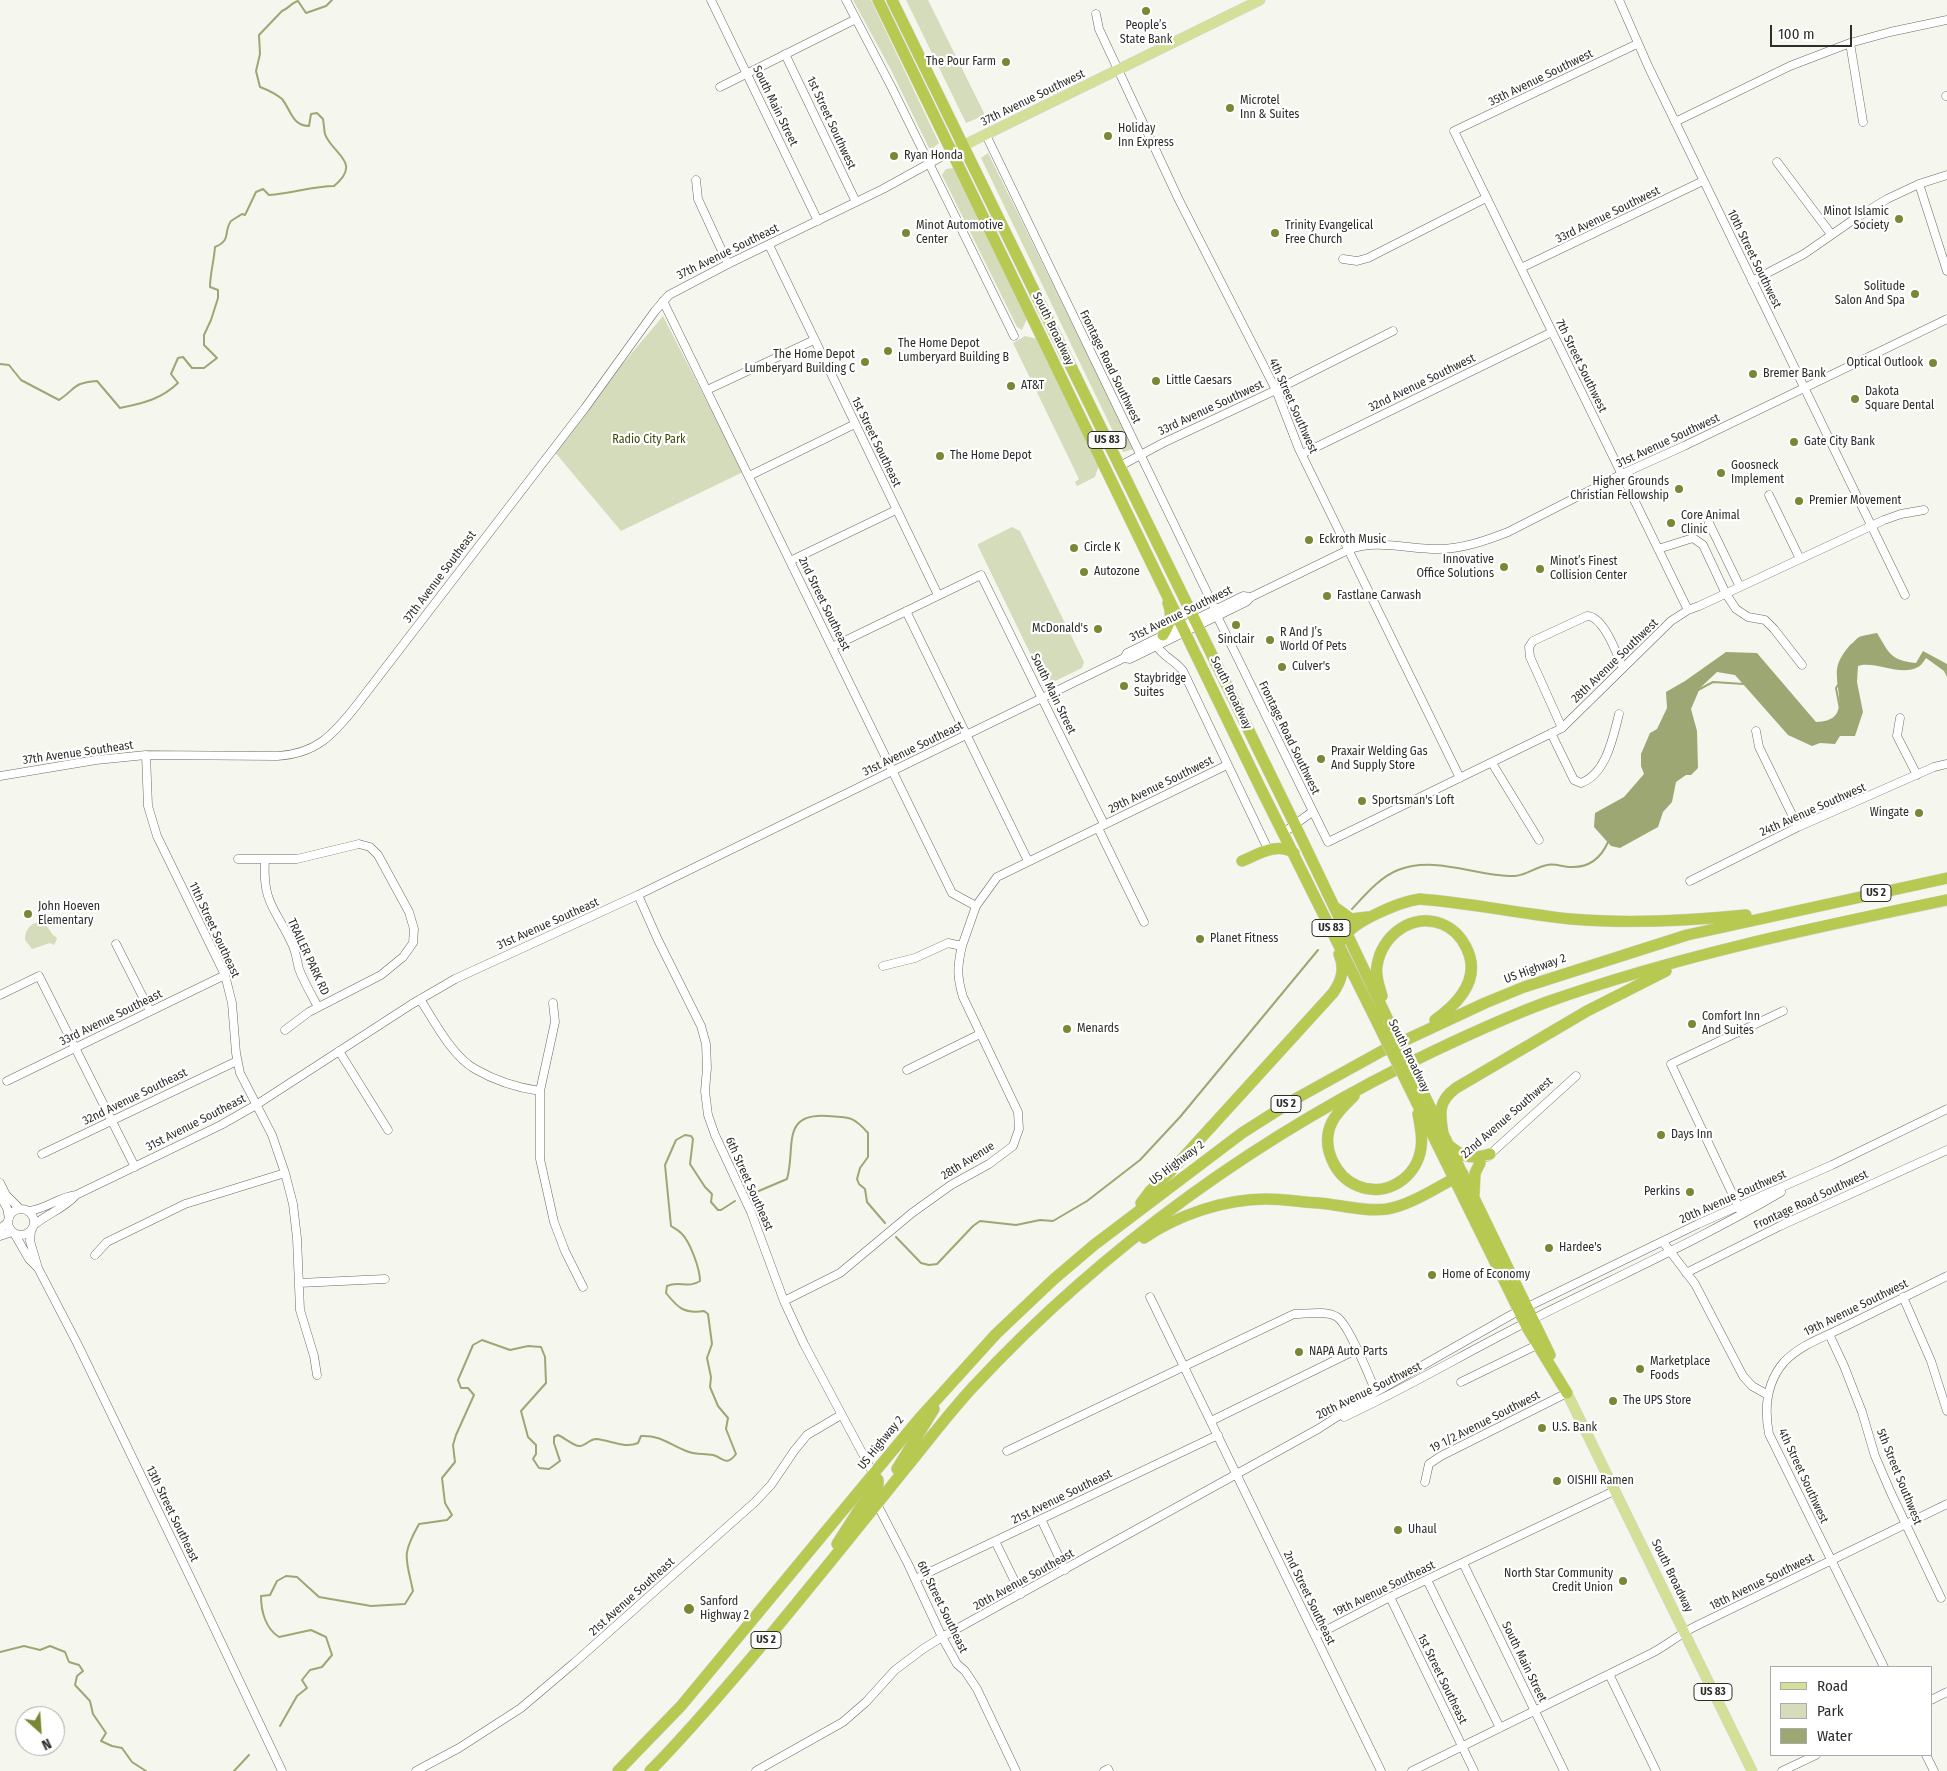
<!DOCTYPE html>
<meta charset="utf-8">
<style>
body{margin:0}
#map{position:relative;width:1947px;height:1771px;overflow:hidden;background:#f5f7ee;font-family:"Fira Sans Condensed",sans-serif}
canvas{display:block}
.legend{position:absolute;left:1770px;top:1666px;width:162px;height:90px;box-sizing:border-box;background:#fff;border:1px solid #ababaa;margin:0;padding:6px 9px;list-style:none;font-size:15px;color:#2d2e2a}
.legend li{display:flex;align-items:center;gap:10px;height:25px}
.legend b{width:25px;border:1px solid #ababaa}
.north{position:absolute;left:15px;top:1706px;width:50px;height:50px;box-sizing:border-box;background:#fff;border:1px solid #ababaa;border-radius:50%;rotate:154deg;font-size:14px;font-weight:700;line-height:20px;text-align:center;color:#2d2e2a}
.north::after{content:'';display:block;margin:auto;width:18px;height:22px;background:#7b8734;clip-path:polygon(50% 0,100% 100%,50% 72%,0 100%)}
.scale{position:absolute;left:1770px;top:25px;width:82px;height:22px;box-sizing:border-box;border:2px solid #2d2e2a;border-top:0;padding-left:6px;font-size:15px;line-height:18px;white-space:nowrap;color:#2d2e2a;-webkit-text-stroke:4px #fff;paint-order:stroke}
</style>
<div id="map">
<canvas width="1947" height="1771"></canvas>
<ul class="legend">
<li><b style="height:6px;background:#d4df97"></b>Road</li>
<li><b style="height:14px;background:#d5dcbb"></b>Park</li>
<li><b style="height:14px;background:#9da773"></b>Water</li>
</ul>
<div class="north">N</div>
<div class="scale">100 m</div>
</div>
<script>
const c = document.querySelector('canvas').getContext('2d');
c.lineJoin = 'round';
function fillPath(path, color) {
  c.fillStyle = color;
  c.fill(path, 'evenodd');
}
function stroke(path, color, width, dash) {
  c.strokeStyle = color;
  c.lineWidth = width;
  c.lineCap = dash ? 'butt' : 'round';
  c.setLineDash(dash || []);
  c.stroke(path);
}
function write(font, color, halo, rows, align = 'center') {
  c.font = font + ' "Fira Sans Condensed",sans-serif';
  c.lineWidth = 4.5;
  c.setLineDash([]);
  c.textBaseline = 'middle';
  c.strokeStyle = halo;
  c.fillStyle = color;
  for (const [text, x, y, turn = 0] of rows) {
    c.save();
    c.translate(x, y);
    c.rotate((+turn || 0) * Math.PI / 180);
    c.textAlign = isNaN(turn) ? turn : align;
    if (halo) c.strokeText(text, 0, 0);
    c.fillText(text, 0, 0);
    c.restore();
  }
}
fillPath(new Path2D(`
 M853,0H871L939,143L933,148H929L891,70Z
 M906,0H928L985,115L966,123Z
 M988,153L1134,449L1123,452L981,158Z
 M953,168L1027,319L1022,330L1017,327L942,175L946,169Z
 M663,316L743,472L621,531L553,450L577,418Z
 M1025,336L1038,339L1099,465L1095,477L1077,486L1075,482L1079,479L1013,343Z
 M1012,527L1020,531L1084,662L1082,668L1051,683L1045,684L978,546V544Z
 M43,921L53,935L56,937L57,939L54,945L50,943L32,949L25,940C25,928 32,922 43,921Z`), '#d5dcbb');
fillPath(new Path2D(`
 M1877,633C1890,654 1890,660 1916,663L1923,651L1947,664V677L1944,671L1926,658C1924,661 1921,666 1918,667C1901,677 1874,660 1858,666L1857,682L1863,712L1855,736H1840L1835,744L1820,743L1812,746L1788,735L1735,675L1717,672L1700,688L1691,709L1697,731L1698,768L1691,775H1686L1676,782L1672,802L1663,812L1658,827L1620,848L1611,846L1594,827L1595,813L1624,797L1644,774L1641,766V754L1650,733L1657,729L1667,708L1666,692L1685,681L1726,652L1757,653L1816,722C1852,721 1835,692 1837,669C1838,660 1845,651 1850,645C1853,643 1856,639 1859,637C1864,635 1872,634 1877,633Z`), '#9da773');
stroke(new Path2D(`
 M0,364L9,365L21,380L59,400C77,388 72,383 97,381L120,408C143,403 160,400 178,383L171,374L178,358L183,357L192,368H204L217,358L204,345V335L211,320L218,298V290L210,287C210,274 214,261 215,247C232,240 223,232 231,221C234,219 239,216 242,214L245,215L256,192L263,189L269,195C291,194 312,186 334,186C363,162 332,154 325,134C324,130 324,124 323,119L317,113L311,114L309,126C292,126 291,110 282,99C276,94 268,90 260,87L256,71L260,54L259,35L282,11C288,9 291,3 298,1L306,13L326,6L332,0
 M1838,685L1836,688L1840,709
 M1698,690L1713,682L1744,684
 M1352,909C1365,895 1380,877 1398,870C1436,855 1477,877 1515,876C1527,875 1536,867 1547,865C1554,863 1563,867 1570,867C1589,868 1601,858 1608,842
 M754,1193L787,1179C796,1148 780,1113 827,1116C849,1117 853,1116 868,1133V1157L860,1168L857,1179L859,1184L865,1189L867,1202L885,1223
 M896,1237L921,1263L929,1265L937,1264L973,1226L980,1221L1016,1225L1040,1220L1053,1221L1087,1201L1140,1160L1180,1117L1318,950
 M0,1652L24,1646L40,1650L50,1646L65,1652L69,1662L79,1665L83,1671L77,1676L75,1685L90,1701L93,1714L106,1733L101,1741L112,1746L122,1748L132,1762L146,1771
 M280,1726L297,1696L307,1688L302,1680L310,1670L322,1667L332,1655L326,1637L311,1630L279,1637C266,1629 261,1612 261,1596L270,1595L277,1581L286,1576L297,1577L319,1597L371,1606L405,1604L413,1591C406,1557 401,1556 419,1524L447,1520L452,1515L445,1503L442,1478L455,1462L453,1445L456,1435L474,1395L468,1388H461L458,1380L473,1345L482,1340L510,1350L528,1346L541,1347L545,1357L546,1383L521,1411L528,1437L536,1445V1454L533,1459L539,1468L549,1469L560,1461L554,1443V1437L558,1435C565,1438 572,1445 579,1446C585,1447 589,1439 596,1439C610,1440 625,1449 638,1443L641,1436C662,1435 671,1446 689,1452C697,1455 705,1453 713,1455C724,1458 726,1467 736,1454L726,1429L728,1418L718,1406L710,1387L711,1377L707,1358L712,1344L708,1314L704,1311C684,1314 678,1308 666,1293L667,1286C679,1280 688,1289 700,1281C700,1269 690,1241 681,1233C678,1230 674,1228 671,1226L665,1165L676,1140L685,1135L691,1136L693,1139L690,1164L705,1187L712,1194L711,1202L718,1210H721L735,1201
 M234,1771L249,1755`), '#9da773', 2);
const minor = new Path2D(`
 M711,0L818,221
 M846,0L892,88L1014,336
 M1619,0L1649,68L1905,595
 M1096,14L1099,29L1179,200L1276,390L1299,449L1460,778
 M1850,43L1863,122
 M1637,44L1454,131L1688,610
 M785,54L856,202
 M720,87L856,19
 M1946,96H1947
 M1675,122L1790,66L1850,43L1890,32L1947,20
 M986,135L1215,609
 M1777,162L1831,234
 M696,180L698,199L728,264
 M1919,184L1947,271
 M769,245L938,595
 M1343,259L1357,261L1368,258L1486,198
 M1521,268L1703,181
 M1752,281L1804,254L1853,220L1887,199L1919,184L1947,175
 M663,301L952,893L976,906
 M707,390L814,340
 M1302,454L1552,332
 M1120,466L1163,443L1276,390L1393,331
 M749,476L855,424
 M1769,495L1800,559
 M1709,523L1740,587
 M1658,549L1693,538L1703,545L1726,594L1736,609L1748,617L1765,620L1774,629L1802,665
 M790,561L896,510
 M906,611L1028,861
 M1217,616L1328,842L1562,728L1671,621L1688,610L1699,606L1884,520L1901,514L1924,510
 M1157,646C1163,657 1175,660 1183,671L1266,845
 M832,647L981,575L1104,824
 M1124,658L1127,653L1243,596L1251,597
 M1900,718L1897,736L1917,775
 M1562,728L1530,657L1529,647L1533,641L1587,616C1604,616 1617,655 1623,668
 M1756,731L1759,747L1798,827
 M1551,733L1574,780L1581,783C1606,774 1613,738 1619,714
 M146,755L148,806L157,836L225,975L232,1003L236,1053L240,1073L272,1135L285,1173L293,1204L297,1238L300,1310L314,1356L317,1375
 M1492,763L1539,840
 M0,776L96,760L146,755L277,756C316,754 333,735 356,706L585,408L655,311L669,295L728,264L883,189L950,152
 M1098,828L1144,922
 M1283,833L1312,812
 M238,859H297L359,844L370,847L378,855L409,912L414,929L413,943L403,957L381,975L309,1012L285,1030
 M265,860C262,904 277,910 293,946C296,953 297,961 299,969C304,982 311,994 318,1007
 M1690,881L1798,827L1934,767L1947,764
 M638,895L658,940L701,1026L706,1044L707,1068L705,1091L708,1115L715,1135L751,1212L784,1301L804,1344L874,1475
 M116,944L150,1011
 M883,966L915,958L948,943L962,946L976,906L997,877L1227,765
 M0,995L39,976L135,1167
 M420,999C434,1021 452,1056 475,1069C494,1080 519,1088 540,1091
 M553,1003L555,1022L540,1091V1159L554,1222L565,1251L583,1287
 M339,1051L388,1130
 M907,1070L980,1034
 M7,1081L225,975
 M42,1154L237,1061
 M1487,1157L1576,1076
 M0,1183L6,1195L20,1209
 M0,1196L7,1208L9,1218
 M8 1222a13 13 0 1 1 26 0a13 13 0 1 1-26 0Z
 M1740,1210L1671,1064L1783,1011
 M29,1211C46,1209 59,1197 76,1195L221,1125L256,1105L412,1004L455,979L638,895L1124,658L1130,659L1246,602L1251,597L1348,550C1376,539 1408,549 1437,549C1462,549 1485,541 1508,532L1622,474L1684,446L1947,319
 M34,1225C47,1214 65,1208 76,1195
 M0,1229L8,1222
 M31,1231L30,1241L38,1268L77,1343L192,1581L282,1771
 M14,1233L29,1259L37,1267
 M0,1236L12,1232
 M1663,1242L1695,1284L1743,1376L1752,1386L1768,1395
 M95,1255L107,1242L185,1204L285,1173
 M1686,1273L1780,1226L1947,1150
 M299,1283L385,1279
 M1150,1297L1381,1771
 M1903,1297L1931,1361L1947,1411
 M784,1301L840,1273L912,1213L951,1185L989,1164L1013,1146L1019,1129L1018,1112L963,997C957,977 957,967 962,946
 M1829,1334L1844,1366L1862,1412L1875,1456L1891,1493L1941,1598
 M1461,1382L1537,1345
 M1344,1417C1409,1387 1470,1350 1533,1319C1616,1277 1701,1239 1781,1192
 M1211,1421L1356,1350
 M1007,1451L1294,1314C1307,1314 1326,1310 1337,1317C1349,1325 1369,1376 1376,1392
 M1425,1482L1429,1464L1441,1456L1567,1393
 M877,1504L908,1564L942,1637L957,1664L965,1671L977,1689L1016,1771
 M1041,1519L1065,1570
 M995,1541L1021,1594
 M1463,1563L1564,1771
 M915,1579L1218,1435
 M1427,1580L1500,1728
 M1390,1597L1474,1771
 M1315,1636L1390,1597L1614,1491
 M1884,1667L1769,1434C1764,1408 1766,1383 1784,1362C1800,1345 1824,1337 1844,1327C1878,1310 1913,1293 1947,1276
 M1609,1674L1656,1771
 M1931,1700L1947,1692
 M1926,1755L1934,1771
 M416,1771L459,1748L521,1708L574,1663L755,1502L771,1485L794,1451L807,1435L841,1415
 M756,1771L843,1722L866,1702L895,1670L923,1649L942,1637L1318,1429L1376,1392L1511,1315L1698,1224L1832,1165L1947,1109
 M1104,1771L1108,1769L1109,1771
 M1412,1771L1652,1653C1667,1645 1680,1634 1696,1626L1947,1504
 M1782,1771L1816,1755`);
const major = new Path2D(`
 M950,152L1260,0
 M1567,1393L1752,1771`);
const highway = new Path2D(`
 M878,0L1260,787L1378,1024
 M892,0L1295,825L1390,1024
 M1163,635C1170,623 1173,616 1168,603
 M1242,861C1259,854 1277,842 1294,853
 M1336,908L1351,919L1368,917
 M1344,939C1350,922 1402,901 1420,899C1471,903 1521,914 1571,919C1630,924 1687,921 1746,915
 M1382,996C1379,986 1375,975 1377,966C1381,936 1412,912 1442,924C1452,928 1461,937 1466,947C1482,978 1459,1003 1435,1020
 M1417,1080L1550,1355
 M1408,1085L1528,1329L1567,1393
 M1354,1096C1346,1104 1337,1112 1332,1122C1320,1146 1335,1177 1358,1186C1387,1198 1417,1177 1421,1148C1423,1137 1420,1125 1418,1114
 M1443,1134C1440,1114 1437,1102 1456,1088L1587,1011L1666,971
 M1451,1147C1464,1158 1474,1159 1490,1154
 M1474,1194L1475,1173L1480,1163
 M1141,1203L1150,1191L1170,1172L1333,993C1342,980 1345,969 1339,954
 M1144,1238C1178,1215 1224,1199 1266,1199C1283,1199 1302,1202 1319,1203C1341,1205 1365,1212 1387,1209C1412,1205 1440,1185 1463,1174
 M897,1469L934,1409
 M837,1544L860,1508L878,1485V1480L874,1475
 M618,1771L681,1706L918,1420L996,1334L1054,1279L1094,1245L1242,1133L1297,1098L1382,1051L1485,1003L1524,987L1687,935L1947,878
 M650,1771C688,1733 723,1691 758,1650C806,1592 854,1533 901,1474C925,1445 948,1414 973,1387C1104,1246 1263,1132 1436,1050C1472,1033 1509,1016 1547,1002C1677,956 1812,928 1947,900`);
stroke(minor, '#6a6c64', 9);
stroke(major, '#d5d5d4', 11);
stroke(highway, '#d5d5d4', 12);
stroke(minor, '#fff', 8);
stroke(major, '#d4df97', 10);
stroke(highway, '#b8c952', 11);
const highwayBridge = new Path2D(`
 M1378,1024L1408,1085
 M1390,1024L1417,1080`);
stroke(highwayBridge, '#d5d5d4', 12, []);
stroke(highwayBridge, '#b8c952', 11);
for (const [x, y, r, color] of [
 [1146,11,5,"#7b8734"],
 [1006,62,5,"#7b8734"],
 [1230,108,5,"#7b8734"],
 [1108,136,5,"#7b8734"],
 [894,156,5,"#7b8734"],
 [1899,219,5,"#7b8734"],
 [906,233,5,"#7b8734"],
 [1275,233,5,"#7b8734"],
 [1915,294,5,"#7b8734"],
 [888,351,5,"#7b8734"],
 [865,362,5,"#7b8734"],
 [1933,363,5,"#7b8734"],
 [1753,374,5,"#7b8734"],
 [1156,381,5,"#7b8734"],
 [1011,386,5,"#7b8734"],
 [1855,399,5,"#7b8734"],
 [1794,442,5,"#7b8734"],
 [940,456,5,"#7b8734"],
 [1721,473,5,"#7b8734"],
 [1679,489,5,"#7b8734"],
 [1799,501,5,"#7b8734"],
 [1671,523,5,"#7b8734"],
 [1309,540,5,"#7b8734"],
 [1074,548,5,"#7b8734"],
 [1504,567,5,"#7b8734"],
 [1540,569,5,"#7b8734"],
 [1084,572,5,"#7b8734"],
 [1327,596,5,"#7b8734"],
 [1236,625,5,"#7b8734"],
 [1098,629,5,"#7b8734"],
 [1270,640,5,"#7b8734"],
 [1282,667,5,"#7b8734"],
 [1124,686,5,"#7b8734"],
 [1321,759,5,"#7b8734"],
 [1362,801,5,"#7b8734"],
 [1919,813,5,"#7b8734"],
 [28,914,5,"#7b8734"],
 [1200,939,5,"#7b8734"],
 [1692,1024,5,"#7b8734"],
 [1067,1029,5,"#7b8734"],
 [1661,1135,5,"#7b8734"],
 [1690,1192,5,"#7b8734"],
 [1549,1248,5,"#7b8734"],
 [1432,1275,5,"#7b8734"],
 [1299,1352,5,"#7b8734"],
 [1640,1369,5,"#7b8734"],
 [1613,1401,5,"#7b8734"],
 [1542,1428,5,"#7b8734"],
 [1557,1481,5,"#7b8734"],
 [1398,1530,5,"#7b8734"],
 [1623,1581,5,"#7b8734"],
 [689,1609,6,"#7b8734"]
]) {
  const dot = new Path2D();
  dot.arc(x, y, r, 0, 2 * Math.PI);
  c.fillStyle = color;
  c.fill(dot);
  stroke(dot, '#fff', 2);
}
for (const [x, y, w] of [
 [1107,440,38],
 [1876,893,30],
 [1331,928,38],
 [1286,1104,30],
 [766,1640,30],
 [1713,1692,38]
]) {
  const box = new Path2D();
  box.roundRect(x - w / 2, y - 8.5, w, 17, 4);
  c.fillStyle = '#fff';
  c.fill(box);
  stroke(box, '#2d2e2a', 1);
}
write('bold 11px', '#2d2e2a', null, [
 ["US 83",1107,440],
 ["US 2",1876,893],
 ["US 83",1331,928],
 ["US 2",1286,1104],
 ["US 2",766,1640],
 ["US 83",1713,1692]
]);
write('12px', '#2d2e2a', '#fff', [
 ["People’s",1146,26,"center"],
 ["State Bank",1146,40,"center"],
 ["The Pour Farm",996,62,"right"],
 ["Microtel",1240,101],
 ["Inn & Suites",1240,115],
 ["Holiday",1118,129],
 ["Inn Express",1118,143],
 ["Ryan Honda",904,156],
 ["Minot Islamic",1889,212,"right"],
 ["Society",1889,226,"right"],
 ["Minot Automotive",916,226],
 ["Center",916,240],
 ["Trinity Evangelical",1285,226],
 ["Free Church",1285,240],
 ["Solitude",1905,287,"right"],
 ["Salon And Spa",1905,301,"right"],
 ["The Home Depot",898,344],
 ["Lumberyard Building B",898,358],
 ["The Home Depot",855,355,"right"],
 ["Lumberyard Building C",855,369,"right"],
 ["Optical Outlook",1923,363,"right"],
 ["Bremer Bank",1763,374],
 ["Little Caesars",1166,381],
 ["AT&T",1021,386],
 ["Dakota",1865,392],
 ["Square Dental",1865,406],
 ["Gate City Bank",1804,442],
 ["The Home Depot",950,456],
 ["Goosneck",1731,466],
 ["Implement",1731,480],
 ["Higher Grounds",1669,482,"right"],
 ["Christian Fellowship",1669,496,"right"],
 ["Premier Movement",1809,501],
 ["Core Animal",1681,516],
 ["Clinic",1681,530],
 ["Eckroth Music",1319,540],
 ["Circle K",1084,548],
 ["Innovative",1494,560,"right"],
 ["Office Solutions",1494,574,"right"],
 ["Minot’s Finest",1550,562],
 ["Collision Center",1550,576],
 ["Autozone",1094,572],
 ["Fastlane Carwash",1337,596],
 ["McDonald's",1088,629,"right"],
 ["R And J’s",1280,633],
 ["World Of Pets",1280,647],
 ["Sinclair",1236,640,"center"],
 ["Culver's",1292,667],
 ["Staybridge",1134,679],
 ["Suites",1134,693],
 ["Praxair Welding Gas",1331,752],
 ["And Supply Store",1331,766],
 ["Sportsman's Loft",1372,801],
 ["Wingate",1909,813,"right"],
 ["John Hoeven",38,907],
 ["Elementary",38,921],
 ["Planet Fitness",1210,939],
 ["Comfort Inn",1702,1017],
 ["And Suites",1702,1031],
 ["Menards",1077,1029],
 ["Days Inn",1671,1135],
 ["Perkins",1680,1192,"right"],
 ["Hardee's",1559,1248],
 ["Home of Economy",1442,1275],
 ["NAPA Auto Parts",1309,1352],
 ["Marketplace",1650,1362],
 ["Foods",1650,1376],
 ["The UPS Store",1623,1401],
 ["U.S. Bank",1552,1428],
 ["OISHII Ramen",1567,1481],
 ["Uhaul",1408,1530],
 ["North Star Community",1613,1574,"right"],
 ["Credit Union",1613,1588,"right"],
 ["Sanford",700,1602],
 ["Highway 2",700,1616]
], 'left');
write('12px', '#2d2e2a', '#fff', [
 ["35th Avenue Southwest",1541,78,-26],
 ["37th Avenue Southwest",1033,98,-26],
 ["South Main Street",775,106,64],
 ["1st Street Southwest",831,123,65],
 ["33rd Avenue Southwest",1608,215,-26],
 ["37th Avenue Southeast",728,252,-26],
 ["10th Street Southwest",1754,259,64],
 ["South Broadway",1053,329,64],
 ["7th Street Southwest",1581,366,64],
 ["Frontage Road Southwest",1110,367,64],
 ["32nd Avenue Southwest",1422,383,-26],
 ["4th Street Southwest",1293,406,66],
 ["33rd Avenue Southwest",1211,408,-25],
 ["31st Avenue Southwest",1668,441,-25],
 ["1st Street Southeast",876,442,64],
 ["37th Avenue Southeast",440,577,-53],
 ["2nd Street Southeast",824,604,64],
 ["31st Avenue Southwest",1181,614,-26],
 ["28th Avenue Southwest",1615,661,-44],
 ["South Broadway",1231,693,64],
 ["South Main Street",1053,694,64],
 ["Frontage Road Southwest",1289,738,64],
 ["31st Avenue Southeast",913,749,-26],
 ["37th Avenue Southeast",78,753,-8],
 ["29th Avenue Southwest",1161,785,-26],
 ["24th Avenue Southwest",1813,810,-24],
 ["31st Avenue Southeast",548,924,-24],
 ["11th Street Southeast",214,930,65],
 ["TRAILER PARK RD",308,957,65],
 ["US Highway 2",1535,969,-20],
 ["33rd Avenue Southeast",111,1018,-26],
 ["South Broadway",1409,1056,64],
 ["32nd Avenue Southeast",135,1097,-26],
 ["22nd Avenue Southwest",1507,1118,-41],
 ["31st Avenue Southeast",196,1123,-27],
 ["28th Avenue",968,1161,-32],
 ["US Highway 2",1177,1163,-37],
 ["6th Street Southeast",749,1184,66],
 ["20th Avenue Southwest",1733,1197,-24],
 ["Frontage Road Southwest",1811,1200,-25],
 ["19th Avenue Southwest",1856,1308,-26],
 ["20th Avenue Southwest",1369,1391,-26],
 ["19 1/2 Avenue Southwest",1485,1422,-27],
 ["US Highway 2",881,1443,-51],
 ["4th Street Southwest",1803,1476,65],
 ["5th Street Southwest",1899,1477,68],
 ["21st Avenue Southeast",1062,1497,-26],
 ["13th Street Southeast",172,1514,64],
 ["South Broadway",1672,1576,64],
 ["20th Avenue Southeast",1024,1580,-29],
 ["18th Avenue Southwest",1762,1582,-26],
 ["19th Avenue Southeast",1384,1589,-26],
 ["21st Avenue Southeast",632,1597,-42],
 ["2nd Street Southeast",1309,1598,64],
 ["6th Street Southeast",942,1607,64],
 ["South Main Street",1524,1662,64],
 ["1st Street Southeast",1442,1679,64]
]);
write('12px', '#404808', '#fff', [
 ["Radio City Park",649,440]
]);
</script>
